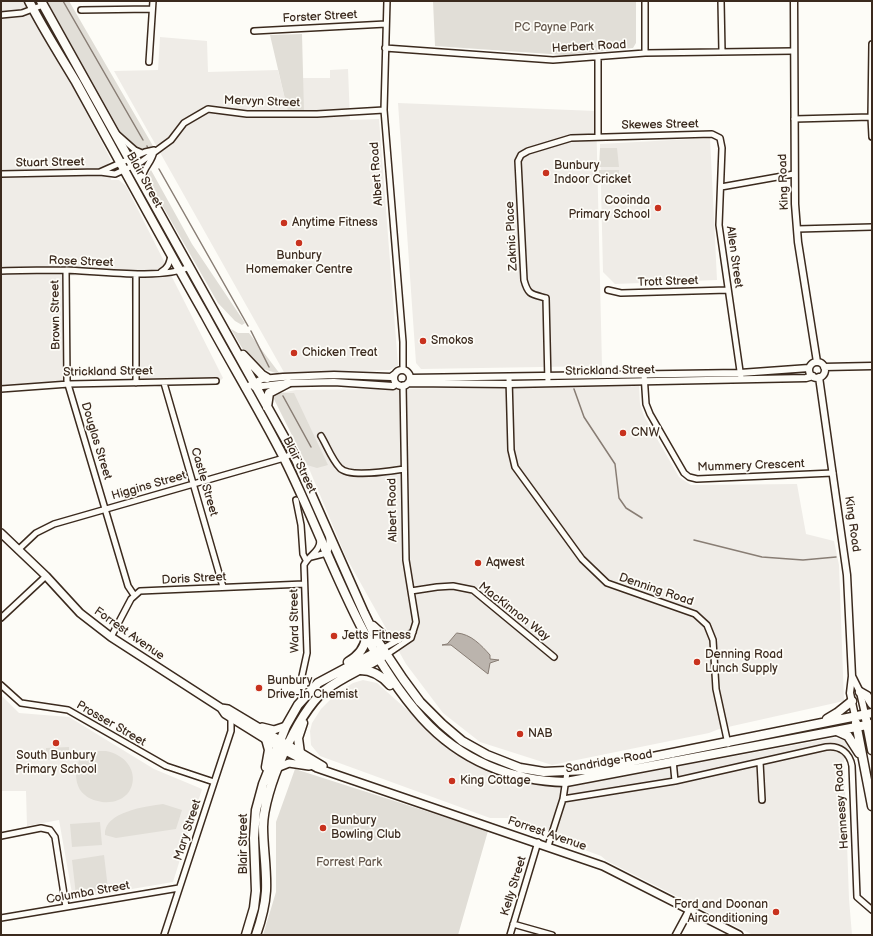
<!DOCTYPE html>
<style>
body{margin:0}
#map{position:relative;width:873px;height:936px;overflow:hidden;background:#fdfcf7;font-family:"Balsamiq Sans",sans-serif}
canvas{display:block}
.frame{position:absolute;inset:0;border:2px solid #3b2a1e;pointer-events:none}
</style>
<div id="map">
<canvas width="873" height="936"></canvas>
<div class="frame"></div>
</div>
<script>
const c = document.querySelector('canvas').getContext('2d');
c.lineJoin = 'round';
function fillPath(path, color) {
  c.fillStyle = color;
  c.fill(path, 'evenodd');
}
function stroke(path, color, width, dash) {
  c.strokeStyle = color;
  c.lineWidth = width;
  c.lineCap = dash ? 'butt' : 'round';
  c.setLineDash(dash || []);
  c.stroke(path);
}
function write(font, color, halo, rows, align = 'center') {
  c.font = font + ' "Balsamiq Sans",sans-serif';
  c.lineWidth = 3.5;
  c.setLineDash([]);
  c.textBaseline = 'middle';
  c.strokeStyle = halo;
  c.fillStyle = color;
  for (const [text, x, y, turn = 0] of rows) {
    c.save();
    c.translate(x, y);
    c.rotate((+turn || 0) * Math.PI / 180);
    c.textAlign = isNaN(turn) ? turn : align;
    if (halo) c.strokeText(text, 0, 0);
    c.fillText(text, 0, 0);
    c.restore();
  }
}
fillPath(new Path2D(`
 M1,1H28L111,160L108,164L111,180H119L126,186L223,378L220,381L137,385L130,274L66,276L65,382L1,387Z
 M160,37L207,41L208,72L278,70L288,112L303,111V78H330V70L348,69L350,120L379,119L398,365L390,370L285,374L114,71L158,70Z
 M398,103L596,111L602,366L421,369L416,363Z
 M710,138L717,280L615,284L603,272L600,144Z
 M639,386L640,404L644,416L679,477L691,485L797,484L806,534L834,541L839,565L844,701L719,729L709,733L552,765L480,742L443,713L406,664L346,557L310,471L275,401L280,393L296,390Z
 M363,680L377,683L451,749L467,758L491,771L516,780L541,785L571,786L834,738L844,740L849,749L844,760L849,899L852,935H753L607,861L601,856L563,842L561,838L562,835L511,818H490L320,756L311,745L310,731L312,723L321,709L337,693L353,683Z
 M1,695L19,713L69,717L154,769L202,789L173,882L73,899L59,820L27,826L26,791H1Z`), '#efece7');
fillPath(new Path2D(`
 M47,1H69L153,146L144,150L138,148L120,131Z
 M433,1H636V43L633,48L564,55L435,46Z
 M302,34L304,112H288L270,35Z
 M600,148H617L619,167H599Z
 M151,170L192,244L245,323L242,325L235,321L218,303L146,177Z
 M599,170H619V180L599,181Z
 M231,329L238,333H249L280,374C249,367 246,354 231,329Z
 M271,393H294L328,465L317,468L307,465Z
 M69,747V759L46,760V748Z
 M106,751C145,759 140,806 102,802C97,801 89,799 85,795C73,787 73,762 85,754C91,750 99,751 106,751Z
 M295,769L488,831L458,935H263L276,892V822Z
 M163,804L182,810L176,829L116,838L105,835C103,812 147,806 163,804Z
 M100,822L102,845L72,847L70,824Z
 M104,855L108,889L76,895L72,860Z`), '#e1ded7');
const water = new Path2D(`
 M457,633C471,634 481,645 490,655V659L499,660L490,663L488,674L451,645H442L447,644Z`);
fillPath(water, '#bbb4ad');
stroke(water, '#887d74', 1);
stroke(new Path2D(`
 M63,1L143,140
 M147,146L149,150
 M159,169L248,326
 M251,331L269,367
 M574,389L584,417L615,464L619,498L626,508L642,518
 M283,396L311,447
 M694,540L762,557L803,560L836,557`), '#887d74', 1.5);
const minor = new Path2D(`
 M387,1L384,110L403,342V370
 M645,1V53
 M721,1L722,52
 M81,10L152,9
 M1,15L22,13L43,5
 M254,31L386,24
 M872,44L871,117L872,137
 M385,48L553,60L645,53L793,51
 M598,58V136
 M149,62L153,1
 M794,119L871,117
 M117,134L135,150L142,153
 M100,172L145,152L154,150
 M1,174L100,172L115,174L141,162L171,140L184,123L208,109L247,114H317L384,110
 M142,179C143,167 152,163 154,151
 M721,187L794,174
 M797,229L872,227
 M66,270L67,381L128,586L134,595
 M1,271C23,270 44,270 66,270C96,271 163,280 189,267
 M161,272C168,268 169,264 171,256
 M608,290L621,293L728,290
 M644,374L646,404L650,414L684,473L689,477L697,479L833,473
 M509,378L511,450L515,467L582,559L607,583L695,614L707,625L713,640L716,689L728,744
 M136,383V274
 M164,383L223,587
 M548,383L546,298C531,294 528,295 524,280L518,161L521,155L528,151L571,138L712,134L720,138L722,148L719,225L741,378
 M1,389L69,384L216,381
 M321,436C327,446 332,460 340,468C349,478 391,471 404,469
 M296,500L301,525L303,554L306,560
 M18,550L36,533L54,524L284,458L293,453
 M311,557L327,553L329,549V538
 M411,591L437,587L453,586L473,590L554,657
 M1,618L46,576
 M111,637L131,599L140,591L304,584
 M382,649L413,632
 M386,655L411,638L416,622L406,560L403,385
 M302,676L307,653L304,565C309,555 320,552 320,540
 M1,685L21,703L68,710L166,766L214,782
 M673,760L675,781
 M760,762L762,800
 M563,799L675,781L826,747C840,745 850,753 852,766L857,897L872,910
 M1,836L41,828L50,830L55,837L66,907
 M548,846L563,799L567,772
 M1,918L179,888
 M513,924L552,935
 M164,935L231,731V717
 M510,935L538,842`);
const tertiary = new Path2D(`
 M794,1L795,204L798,242L817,362
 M809 370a8 8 0 1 1 16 0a8 8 0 1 1-16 0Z
 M824,367L872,366
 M394 378a8 8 0 1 1 16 0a8 8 0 1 1-16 0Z
 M819,377L847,575L852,676L850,693L855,716
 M410,378L740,373L809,368
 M408,383L509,384L806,378L813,376
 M254,387L288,383L334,382L393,386L396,384
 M245,388L262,379L283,377L334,375L391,377L395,374
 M852,676L860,692L865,714
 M676,935L690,909`);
const secondary = new Path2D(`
 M1,533L46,576L80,613L111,637L221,708L225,714L278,747L317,768L603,866L739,935
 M221,708L228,709L323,766
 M262,727L274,730L286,726
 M279,767L289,763L309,766`);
const primary = new Path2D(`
 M29,1C43,29 60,55 76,82C119,160 161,238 205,315C231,363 259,409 284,458C328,546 356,644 422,718C460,760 511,781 566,782L872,724
 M41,1L293,453L364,613L377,640L403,679L420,702L442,724L462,741L487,755L520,768L544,772L588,770L872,713
 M243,355L262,375L267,378
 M267,407L269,393L288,383
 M373,626L384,636L398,639
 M348,662C358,656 365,649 366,637
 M360,670C373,670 382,676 390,685
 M860,692L867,696L872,704
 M827,719L837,713L852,701
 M866,719L872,750
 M856,723L872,806
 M837,731L848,736L859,753
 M300,753L298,738L303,723
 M266,767L269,750L266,739
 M246,935L254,908L256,891L254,838L256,810L263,784L286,726L298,705L318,683L378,651
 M256,935C261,921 265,906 266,891C267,869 263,848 263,827C263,791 297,714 324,691C342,677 363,669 382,657`);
stroke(minor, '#3b2a1e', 8);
stroke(tertiary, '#3b2a1e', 9);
stroke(secondary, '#3b2a1e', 10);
stroke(primary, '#3b2a1e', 11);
stroke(minor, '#fdfcf7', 5);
stroke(tertiary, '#fdfcf7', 6);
stroke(secondary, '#fdfcf7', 7);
stroke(primary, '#fdfcf7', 8);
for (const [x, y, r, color] of [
 [546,173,4,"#c8321e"],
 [658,208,4,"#c8321e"],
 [284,223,4,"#c8321e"],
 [299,243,4,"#c8321e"],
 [423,341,4,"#c8321e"],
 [294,353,4,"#c8321e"],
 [623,433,4,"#c8321e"],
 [478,563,4,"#c8321e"],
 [334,636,4,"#c8321e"],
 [697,662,4,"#c8321e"],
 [259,688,4,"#c8321e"],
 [520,734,4,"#c8321e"],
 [56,743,4,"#c8321e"],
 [452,781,4,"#c8321e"],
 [323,828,4,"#c8321e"],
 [776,912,4,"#c8321e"]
]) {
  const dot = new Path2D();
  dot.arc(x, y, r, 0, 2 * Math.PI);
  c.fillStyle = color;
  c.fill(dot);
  stroke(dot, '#fdfcf7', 1.5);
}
write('12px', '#3b2a1e', '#fdfcf7', [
 ["Forster Street",320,17,-3],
 ["Herbert Road",589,47,-3],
 ["Mervyn Street",262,102,2],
 ["Skewes Street",660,125,-1],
 ["Stuart Street",50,163,-1],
 ["Albert Road",377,174,-94],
 ["Blair Street",144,180,61],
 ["King Road",784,182,-92],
 ["Zaknic Place",512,236,-93],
 ["Allen Street",734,257,82],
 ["Rose Street",81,262,2],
 ["Trott Street",668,282,-2],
 ["Brown Street",56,315,-91],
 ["Strickland Street",610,371,-1],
 ["Strickland Street",108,372,-1],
 ["Douglas Street",96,441,73],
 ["Blair Street",299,465,64],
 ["Mummery Crescent",751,466,-2],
 ["Castle Street",204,482,74],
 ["Higgins Street",149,486,-16],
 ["Albert Road",393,510,-91],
 ["King Road",852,524,82],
 ["Doris Street",194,579,-3],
 ["Denning Road",656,590,19],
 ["MacKinnon Way",514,612,38],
 ["Ward Street",295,621,-91],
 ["Forrest Avenue",129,634,35],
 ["Prosser Street",111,724,30],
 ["Sandridge Road",609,762,-10],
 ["Hennessy Road",842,806,-94],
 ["Mary Street",188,830,-72],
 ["Forrest Avenue",547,834,19],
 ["Blair Street",244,844,-90],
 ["Kelly Street",514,886,-73],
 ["Columba Street",88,893,-10]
]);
write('12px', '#64574c', '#fdfcf7', [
 ["PC Payne Park",554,28],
 ["Forrest Park",349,863]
]);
write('12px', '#3b2a1e', '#fdfcf7', [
 ["Bunbury",554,166],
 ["Indoor Cricket",554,180],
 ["Cooinda",650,201,"right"],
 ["Primary School",650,215,"right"],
 ["Anytime Fitness",292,223],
 ["Bunbury",299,256,"center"],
 ["Homemaker Centre",299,270,"center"],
 ["Smokos",431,341],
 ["Chicken Treat",302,353],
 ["CNW",631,433],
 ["Aqwest",486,563],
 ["Jetts Fitness",342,636],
 ["Denning Road",705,655],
 ["Lunch Supply",705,669],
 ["Bunbury",267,681],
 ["Drive-In Chemist",267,695],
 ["NAB",528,734],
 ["South Bunbury",56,756,"center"],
 ["Primary School",56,770,"center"],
 ["King Cottage",460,781],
 ["Bunbury",331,821],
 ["Bowling Club",331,835],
 ["Ford and Doonan",768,905,"right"],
 ["Airconditioning",768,919,"right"]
], 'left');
</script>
